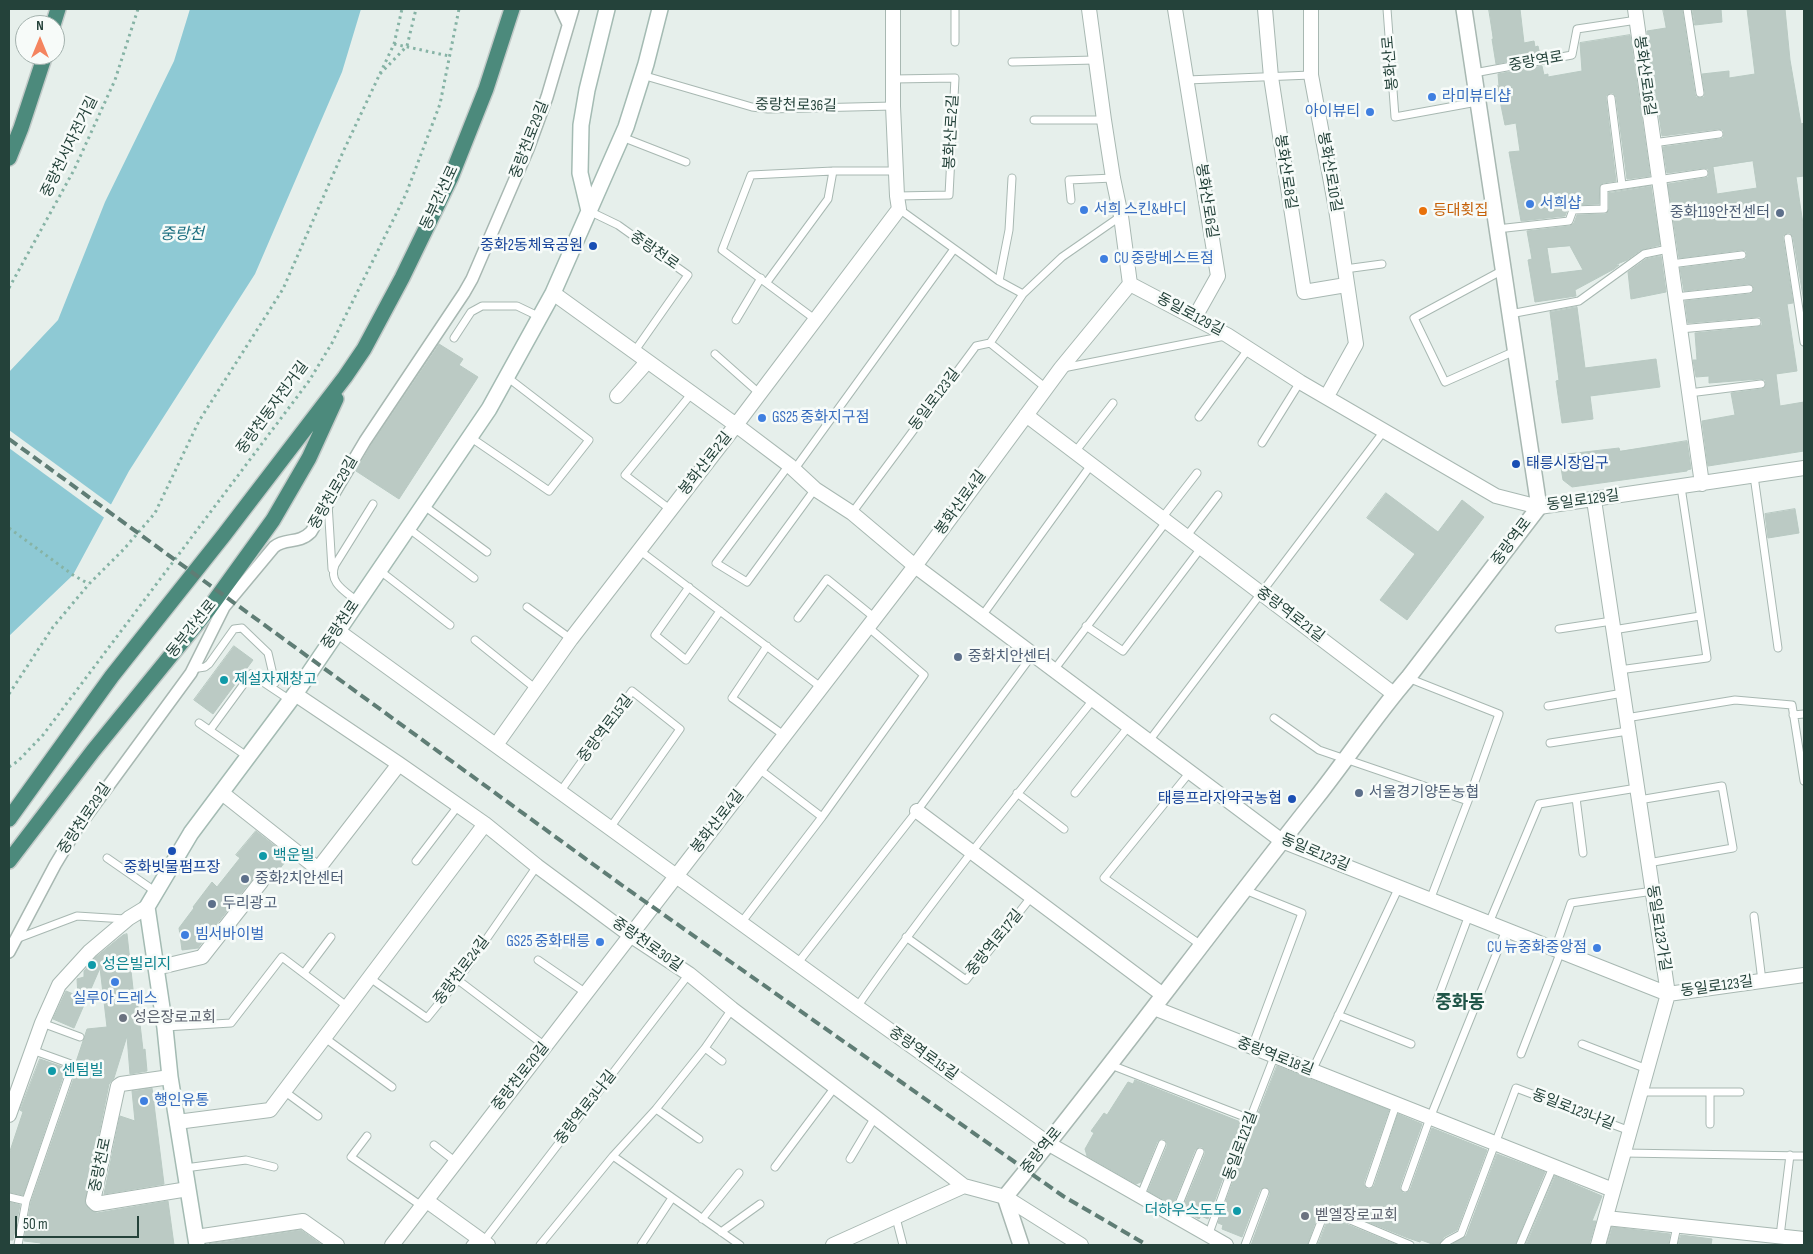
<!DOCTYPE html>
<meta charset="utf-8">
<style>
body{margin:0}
#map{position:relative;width:1813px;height:1254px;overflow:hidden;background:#e6efeb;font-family:"Sofia Sans Condensed",sans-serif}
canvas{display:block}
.frame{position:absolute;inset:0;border:10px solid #24423a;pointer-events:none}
.north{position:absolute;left:15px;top:15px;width:50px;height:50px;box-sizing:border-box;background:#f7fbf9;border:1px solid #a3b1ad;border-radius:50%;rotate:0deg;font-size:14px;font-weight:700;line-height:20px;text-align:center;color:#24423a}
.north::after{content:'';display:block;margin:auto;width:18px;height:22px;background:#f4845f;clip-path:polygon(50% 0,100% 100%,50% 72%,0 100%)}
.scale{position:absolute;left:15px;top:1216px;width:124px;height:22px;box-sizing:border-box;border:2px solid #24423a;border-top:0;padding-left:6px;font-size:15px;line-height:18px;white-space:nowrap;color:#24423a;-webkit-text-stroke:4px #f7fbf9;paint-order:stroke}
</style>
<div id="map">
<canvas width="1813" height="1254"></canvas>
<div class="frame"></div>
<div class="north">N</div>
<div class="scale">50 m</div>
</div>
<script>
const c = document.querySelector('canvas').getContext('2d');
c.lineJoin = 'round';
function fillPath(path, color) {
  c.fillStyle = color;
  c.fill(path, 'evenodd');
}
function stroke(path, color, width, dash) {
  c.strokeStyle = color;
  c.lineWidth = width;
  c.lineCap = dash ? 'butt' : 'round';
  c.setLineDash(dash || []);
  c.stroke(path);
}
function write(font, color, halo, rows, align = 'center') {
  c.font = font + ' "Sofia Sans Condensed","Noto Sans KR",sans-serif';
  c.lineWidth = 5;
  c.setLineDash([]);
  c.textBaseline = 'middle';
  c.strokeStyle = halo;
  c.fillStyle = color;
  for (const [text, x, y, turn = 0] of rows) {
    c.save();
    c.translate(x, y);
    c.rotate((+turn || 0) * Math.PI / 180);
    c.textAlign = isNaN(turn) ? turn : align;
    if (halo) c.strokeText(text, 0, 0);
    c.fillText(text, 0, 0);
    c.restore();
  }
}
fillPath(new Path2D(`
 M190,9H361L342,72L255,274L129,471L73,575L9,636V372L58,320L105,202L174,61Z`), '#8ec9d4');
fillPath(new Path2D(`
 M9,430L113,506L106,519L9,448Z`), '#e6efeb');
const building = new Path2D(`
 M1489,9H1520L1524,43L1534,41L1535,47L1538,46L1540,55L1496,64L1492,39H1493Z
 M1663,9H1682L1695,94L1696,97L1700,98L1704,97L1705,93L1702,74L1729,71V78L1755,74L1747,9H1785L1790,60L1801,124L1804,123V176L1796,177L1804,231V302L1793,237L1790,233H1787L1783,236V239L1793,303L1787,304L1797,371L1776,374L1780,406L1804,402V451L1708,466L1702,421L1735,415L1731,393L1762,389L1766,384L1765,380L1760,379L1709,383V376L1696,377L1693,360H1697L1695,333L1757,327L1762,325V321L1760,317H1757L1688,323L1685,301L1750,294L1752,293L1754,289L1753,286L1748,284L1684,291L1680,268L1743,260L1746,259L1747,255L1746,251L1741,250L1679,258L1668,184L1705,178L1708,177L1709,173L1708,169L1704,168L1667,173L1663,147L1720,139L1723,138L1724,134L1723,130L1718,129L1662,136L1647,31L1666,28ZM1753,161L1757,188L1717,194L1713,167Z
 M1692,9H1721L1722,22L1695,25Z
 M1630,35L1650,176L1627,179L1616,97L1613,93H1610L1606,96V99L1616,181L1603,183L1600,185L1599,204L1572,205L1568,208L1565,216L1521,221L1509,152L1520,151L1516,123L1505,125L1497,86H1499L1498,74L1542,66L1544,75L1548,74V77L1582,71L1580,43Z
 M1651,186L1660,245L1641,250L1627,260L1615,265H1619L1614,269L1575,290L1576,296L1535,302L1528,260L1532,259L1527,231L1570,226L1574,223L1577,215L1606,214L1609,209V193ZM1570,246L1583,270L1551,274L1547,248Z
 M1661,256L1666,292L1631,299L1628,272L1646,259Z
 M1577,307L1585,368L1656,359L1660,387L1590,396L1593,419L1562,423L1556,381L1559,380L1550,312Z
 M439,344L463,359L459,365L478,377L399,499L356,471L371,445Z
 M1687,441L1691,469L1687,470V471L1572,487L1563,480L1559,455L1619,448L1620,451Z
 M1386,493L1438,532L1462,500L1484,517L1407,620L1380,600L1415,554L1367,518Z
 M1795,509L1799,533L1768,538L1765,514Z
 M234,646L253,660L213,714L194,700Z
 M256,831L289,857L270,881L267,875L263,873L258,874L254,877L216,925L215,924L198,948L182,950L179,928L194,908L193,907L212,882L217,887L240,858L236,855Z
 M127,934L134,998H137L143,1050L145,1049L147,1071L130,1074L127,1036L114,1078L109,1084L85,1203L90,1210L97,1213L168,1201L174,1245H40L41,1243L24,1241L31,1202L77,1069L76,1062L87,1029L107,1027L100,968L74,1028L53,1019L66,991L78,996L77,979L84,977V971L96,957L123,935Z
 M40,1059L66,1068L23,1195L9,1192V1154L23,1112L20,1110Z
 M1277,1066L1389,1110L1364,1182V1185L1367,1189H1370L1374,1186L1398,1114L1422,1124L1400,1186V1189L1403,1193H1406L1410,1190L1432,1128L1487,1150L1457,1230L1444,1237L1439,1245H1435L1421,1240L1420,1242L1408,1238L1328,1206L1319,1212L1307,1245H1251L1270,1194L1269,1189L1265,1187L1260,1190L1242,1237L1222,1229L1223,1225L1218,1223L1253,1126Z
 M1135,1080L1243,1123L1208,1219L1201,1216L1199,1219L1182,1210L1205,1154V1151L1202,1147H1199L1195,1150L1173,1205L1148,1191L1167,1146V1143L1164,1139H1161L1157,1142L1141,1182L1136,1184L1087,1156L1085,1149L1094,1133L1091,1131L1104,1113L1107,1115L1128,1082L1133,1084Z
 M152,1088L164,1184L104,1194L120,1116L135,1121L132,1091Z
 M1497,1154L1545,1172L1515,1245H1451L1466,1236Z
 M1555,1176L1602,1196L1592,1221H1596L1589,1245H1526Z
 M9,1202L20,1205L13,1240H9Z
 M1329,1217L1397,1245H1318Z
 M1612,1227L1670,1234L1668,1245H1607Z
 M301,1230L322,1245H209V1244Z
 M1681,1235L1712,1239L1711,1245H1678Z`);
fillPath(building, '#bbcac4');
stroke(building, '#b8c9c2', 1);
const service = new Path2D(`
 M955,9V42
 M1387,9L1395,117L1477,102
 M1687,9L1700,93
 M1012,62L1095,60
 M1474,73L1572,55L1577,29L1637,20
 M642,75L752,107L768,109L893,106
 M894,79L955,78L949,195L897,196
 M1187,80L1311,75
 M1611,98L1622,185
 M1034,120H1104
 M622,137L686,162
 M1653,143L1719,134
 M1071,200L1069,180L1113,178
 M899,209L999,281L1023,294
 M589,211L618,225L688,275L634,352
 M1497,229L1569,221L1573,210L1604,209V188L1704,173
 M1788,238L1804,342
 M1671,264L1742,255
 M1345,269L1382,264
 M1503,270L1414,318L1445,382L1515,351
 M999,281L1009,230L1012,178
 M767,282L828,199L833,171
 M1675,297L1749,289
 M1510,314L1579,301L1644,254L1668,249
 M736,320L761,278
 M816,320L722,250L751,175L833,171H896
 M1680,329L1757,322
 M454,338L471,312L482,306H517L540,317
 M990,343L1046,388
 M715,354L759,393
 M1063,368L1225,336
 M1689,393L1761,384
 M1199,417L1249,348
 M470,437L549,491L589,440L507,377
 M1262,443L1300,382
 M1075,452L1113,403
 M789,465L716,563L747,582L815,489
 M794,470L954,249
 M1754,476L1778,648
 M328,503L332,569
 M423,505L487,552
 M671,510L625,475L692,393
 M852,513L976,346L990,343L1023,294L1062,257L1121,216
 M1162,518L1197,473
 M408,528L474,578
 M1186,537L1218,495
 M639,550L822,688
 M379,570L450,625
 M689,587L655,635L686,660L720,611
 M358,602C345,591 328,583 335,565L373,504
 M527,607L571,639
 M982,616L1091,465
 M798,618L827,579L875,618
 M1086,626L1123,651L1201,548
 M1559,629L1612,621
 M1613,630L1700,616
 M475,640L536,689
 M767,646L732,698L785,736
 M192,669L205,667L209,664L234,629L242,628L268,653L275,683
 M1054,670L1166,522
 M1619,670L1707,658L1681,487
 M1408,678L1499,714L1468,801L1430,900
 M1548,706L1623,693
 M1793,715L1804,714
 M1274,718L1319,750L1468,801
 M1626,718L1735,700L1792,705L1804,781
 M199,723L248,757
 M210,730L251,674L290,700
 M1149,741L1384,431
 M1550,743L1628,731
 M759,769L822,817
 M1190,772L1104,878L1201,945
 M560,792L632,691L680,729L610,828
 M1017,793L1064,829
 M1075,793L1129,726
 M1576,798L1583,853
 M1639,800L1722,786L1733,848L1648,863
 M107,858L156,892
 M416,861L458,806
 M1245,890L1302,913L1252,1047
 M1754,916L1762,981
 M741,923L822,817L924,675L868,627
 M1489,923L1539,804L1637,788
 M906,937L966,980L1032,896
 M16,939L77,916L125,919
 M1555,949L1571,903L1653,891
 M538,960L586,993
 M797,964L917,811L1033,654
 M304,973L331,937
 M370,978L427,1018L458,980L537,866
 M458,980L545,1046
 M1437,1000L1469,915
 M857,1007C931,901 1012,800 1093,700
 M1338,1015L1411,1044
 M42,1023L80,1037
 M165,1027L231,1023L282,957L348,1007
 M325,1038L392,1087
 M1582,1044L1647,1069
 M705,1048L722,1061
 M1521,1054L1561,951
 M1111,1065L1250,1119
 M1312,1071L1399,887
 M284,1091L318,1116
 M1641,1092H1740
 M656,1109L699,1139
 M1710,1124V1092
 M367,1136L351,1157L423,1207
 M434,1145L456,1162
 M1624,1153L1804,1156
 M613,1156L740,1245
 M850,1159L875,1117
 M775,1167L835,1087
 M185,1168L246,1160L274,1167
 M1369,1184L1396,1105
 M1405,1188L1430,1118L1506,930
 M9,1197L26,1201
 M1140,1197L1162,1144
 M1174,1216L1200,1152
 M896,1218L903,1245
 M702,1219L739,1173
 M721,1232L760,1204
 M1208,1236L1250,1119L1274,1057
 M1780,1236L1790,1155
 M483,1242L689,974
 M18,1245L26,1201L72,1067L71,1064L32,1050
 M470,1245L476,1237
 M540,1245L613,1156L656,1109L705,1048L732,1009
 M641,1245L672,1198
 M1245,1245L1265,1192
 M1312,1245L1324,1214L1329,1211L1410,1245
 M1444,1245L1448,1241L1461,1234L1516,1088L1630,1131
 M1520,1245L1553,1167
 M1673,1245L1677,1226`);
const pedestrian = new Path2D(`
 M561,9L568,24
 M9,952L55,865L76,830L191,673L224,607L274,547C286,537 298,545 311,532L365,441L464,293L472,279L528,149L547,97L573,9`);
const minor = new Path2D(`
 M1175,9L1218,276L1195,317
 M1265,9L1271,77L1304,292L1346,285
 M1311,9V75L1336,209L1356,344L1327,396
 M1635,9L1702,484
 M1130,284L1227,335L1300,382L1496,496L1539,507L1804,468
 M553,293L736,425L789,465L815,489L852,513L915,566L1282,841L1668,994L1804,975
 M617,396L647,362
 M1026,415L1394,694
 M1594,500L1668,994L1598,1245
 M338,631L857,1007L1049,1144L1226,1245
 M295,694L399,764L485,824L537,866L630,935L689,974L732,1009L875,1117L964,1186L1005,1197L1081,1245
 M496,745L571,639L736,425L899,209L897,196L893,106V9
 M222,793L313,865L318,867L321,865L399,764
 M917,811L1163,995
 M156,968L202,957L261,882
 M1154,1008L1613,1190
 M170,1077L121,1084L118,1086L93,1201L96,1204L188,1189
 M9,1115L42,1023L59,985L90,951L129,918L147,907
 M177,1122L270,1110L485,824
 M427,1201L488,1245
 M1606,1218L1804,1239
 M196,1237L303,1221L337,1245
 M392,1245L915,566L1061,368L1130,284L1121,216L1113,178L1104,120L1089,9
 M833,1245L964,1186`);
const tertiary = new Path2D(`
 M1021,1245L1005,1197C1112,1066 1211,930 1316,798C1347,759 1375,716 1408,678L1539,507L1464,9`);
const secondary = new Path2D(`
 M589,211L580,173L581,125L587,90L607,9
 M197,1245L170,1077L165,1028L147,907L191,833L295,694L489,409L553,293L626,127L646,64L660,9`);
const trunk = new Path2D(`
 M53,25L58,9
 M9,158L21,128L45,55
 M9,819L112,676L224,535L345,377L364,349L402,278L451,177L486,89L512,9
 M9,861L93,751L208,610L273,520L309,458L336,399`);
stroke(service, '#a8b8b2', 9);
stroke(pedestrian, '#a8b8b2', 14);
stroke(minor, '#a8b8b2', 16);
stroke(tertiary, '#a8b8b2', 18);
stroke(secondary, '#a4bbb3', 18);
stroke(trunk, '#c2cac8', 18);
stroke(new Path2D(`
 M394,44L449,56
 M380,74L407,46L416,9
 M9,288L74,170L115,80L138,9
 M9,528L73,575L89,584
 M9,694L53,627L89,584L124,549L155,513L199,421L283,289L343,152L394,44L402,9
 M9,767L18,761L43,735L309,381L332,343L406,194L440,104L459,9`), '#86b3a5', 3, [2.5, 4]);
stroke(service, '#fff', 7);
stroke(pedestrian, '#fff', 11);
stroke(minor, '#fff', 14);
stroke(tertiary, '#fff', 15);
stroke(secondary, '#fff', 15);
stroke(trunk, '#4c8a7c', 15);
stroke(new Path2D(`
 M9,439L623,886L1063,1196L1147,1245`), '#5f7d75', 4, [10, 5]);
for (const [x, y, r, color] of [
 [1432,97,5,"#3f7fe0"],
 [1370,112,5,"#3f7fe0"],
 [1530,204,5,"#3f7fe0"],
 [1084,210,5,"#3f7fe0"],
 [1423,211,5,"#e8710a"],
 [1780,213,5,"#5c6f8a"],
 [593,246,5,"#1a4fb4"],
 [1104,259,5,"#3f7fe0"],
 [762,418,5,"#3f7fe0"],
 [1516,464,5,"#1a4fb4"],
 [958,657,5,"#5c6f8a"],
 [224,680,5,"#0f9aa8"],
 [1359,793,5,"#5c6f8a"],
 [1292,799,5,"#1a4fb4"],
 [172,851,5,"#1a4fb4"],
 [263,856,5,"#0f9aa8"],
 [245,879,5,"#5c6f8a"],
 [212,904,5,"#5c6f8a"],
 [185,935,5,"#3f7fe0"],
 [600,942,5,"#3f7fe0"],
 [1597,948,5,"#3f7fe0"],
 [92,965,5,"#0f9aa8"],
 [115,982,5,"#3f7fe0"],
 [123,1018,5,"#6b7280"],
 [52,1071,5,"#0f9aa8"],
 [144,1101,5,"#3f7fe0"],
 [1237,1211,5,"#0f9aa8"],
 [1305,1216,5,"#6b7280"]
]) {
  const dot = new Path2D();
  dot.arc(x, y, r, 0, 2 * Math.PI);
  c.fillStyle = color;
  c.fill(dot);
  stroke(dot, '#f7fbf9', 2);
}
write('15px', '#24423a', '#f7fbf9', [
 ["중랑역로",1536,62,-10],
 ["봉화산로",1391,63,-95],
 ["봉화산로16길",1644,76,82],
 ["중랑천로36길",796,106,1],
 ["봉화산로2길",952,132,-87],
 ["중랑천로29길",530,140,-69],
 ["중랑천서자전거길",70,147,-64],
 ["봉화산로8길",1285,172,81],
 ["봉화산로10길",1329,172,80],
 ["동부간선로",440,198,-65],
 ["봉화산로6길",1206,201,81],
 ["중랑천로",654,251,35],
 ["동일로129길",1190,315,28],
 ["동일로123길",935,400,-53],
 ["중랑천동자전거길",273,408,-54],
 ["봉화산로2길",706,464,-52],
 ["중랑천로29길",334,493,-60],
 ["동일로129길",1583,501,-8],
 ["봉화산로4길",961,503,-54],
 ["중랑역로",1512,542,-53],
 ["중랑역로21길",1290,615,37],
 ["중랑천로",341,625,-56],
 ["동부간선로",192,629,-51],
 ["중랑역로15길",606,729,-53],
 ["중랑천로29길",85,819,-56],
 ["봉화산로4길",718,822,-52],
 ["동일로123길",1315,853,23],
 ["동일로123가길",1658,928,81],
 ["중랑역로17길",995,943,-51],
 ["중랑천로30길",647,945,35],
 ["중랑천로24길",462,971,-53],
 ["동일로123길",1717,987,-8],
 ["중랑역로15길",923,1054,35],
 ["중랑역로18길",1275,1057,21],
 ["중랑천로20길",521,1077,-52],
 ["중랑역로3나길",586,1108,-52],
 ["동일로123나길",1573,1110,21],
 ["동일로121길",1241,1146,-70],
 ["중랑역로",1042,1151,-51],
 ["중랑천로",101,1165,-78]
]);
write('15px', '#366cbe', '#f7fbf9', [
 ["라미뷰티샵",1442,97],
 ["아이뷰티",1360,112,"right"],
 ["서희샵",1540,204],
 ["서희 스킨&바디",1094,210],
 ["CU 중랑베스트점",1114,259],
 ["GS25 중화지구점",772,418],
 ["빔서바이벌",195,935],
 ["GS25 중화태릉",590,942,"right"],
 ["CU 뉴중화중앙점",1587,948,"right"],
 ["실루아 드레스",115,999,"center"],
 ["행인유통",154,1101]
], 'left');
write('15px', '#c56008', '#f7fbf9', [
 ["등대횟집",1433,211]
], 'left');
write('15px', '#4e5e75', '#f7fbf9', [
 ["중화119안전센터",1770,213,"right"],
 ["중화치안센터",968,657],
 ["서울경기양돈농협",1369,793],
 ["중화2치안센터",255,879],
 ["두리광고",222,904]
], 'left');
write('15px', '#164399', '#f7fbf9', [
 ["중화2동체육공원",583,246],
 ["태릉시장입구",1526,464,"left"],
 ["태릉프라자약국농협",1282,799],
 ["중화빗물펌프장",172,868,"center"]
], 'right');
write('15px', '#0d838f', '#f7fbf9', [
 ["제설자재창고",234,680],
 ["백운빌",273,856],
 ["성은빌리지",102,965],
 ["센텀빌",62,1071],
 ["더하우스도도",1227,1211,"right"]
], 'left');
write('15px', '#5b616d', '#f7fbf9', [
 ["성은장로교회",133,1018],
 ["벧엘장로교회",1315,1216]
], 'left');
write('italic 16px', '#1c6f80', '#f7fbf9', [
 ["중랑천",182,235]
]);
write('bold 18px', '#1f5548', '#f7fbf9', [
 ["중화동",1460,1003]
]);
</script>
